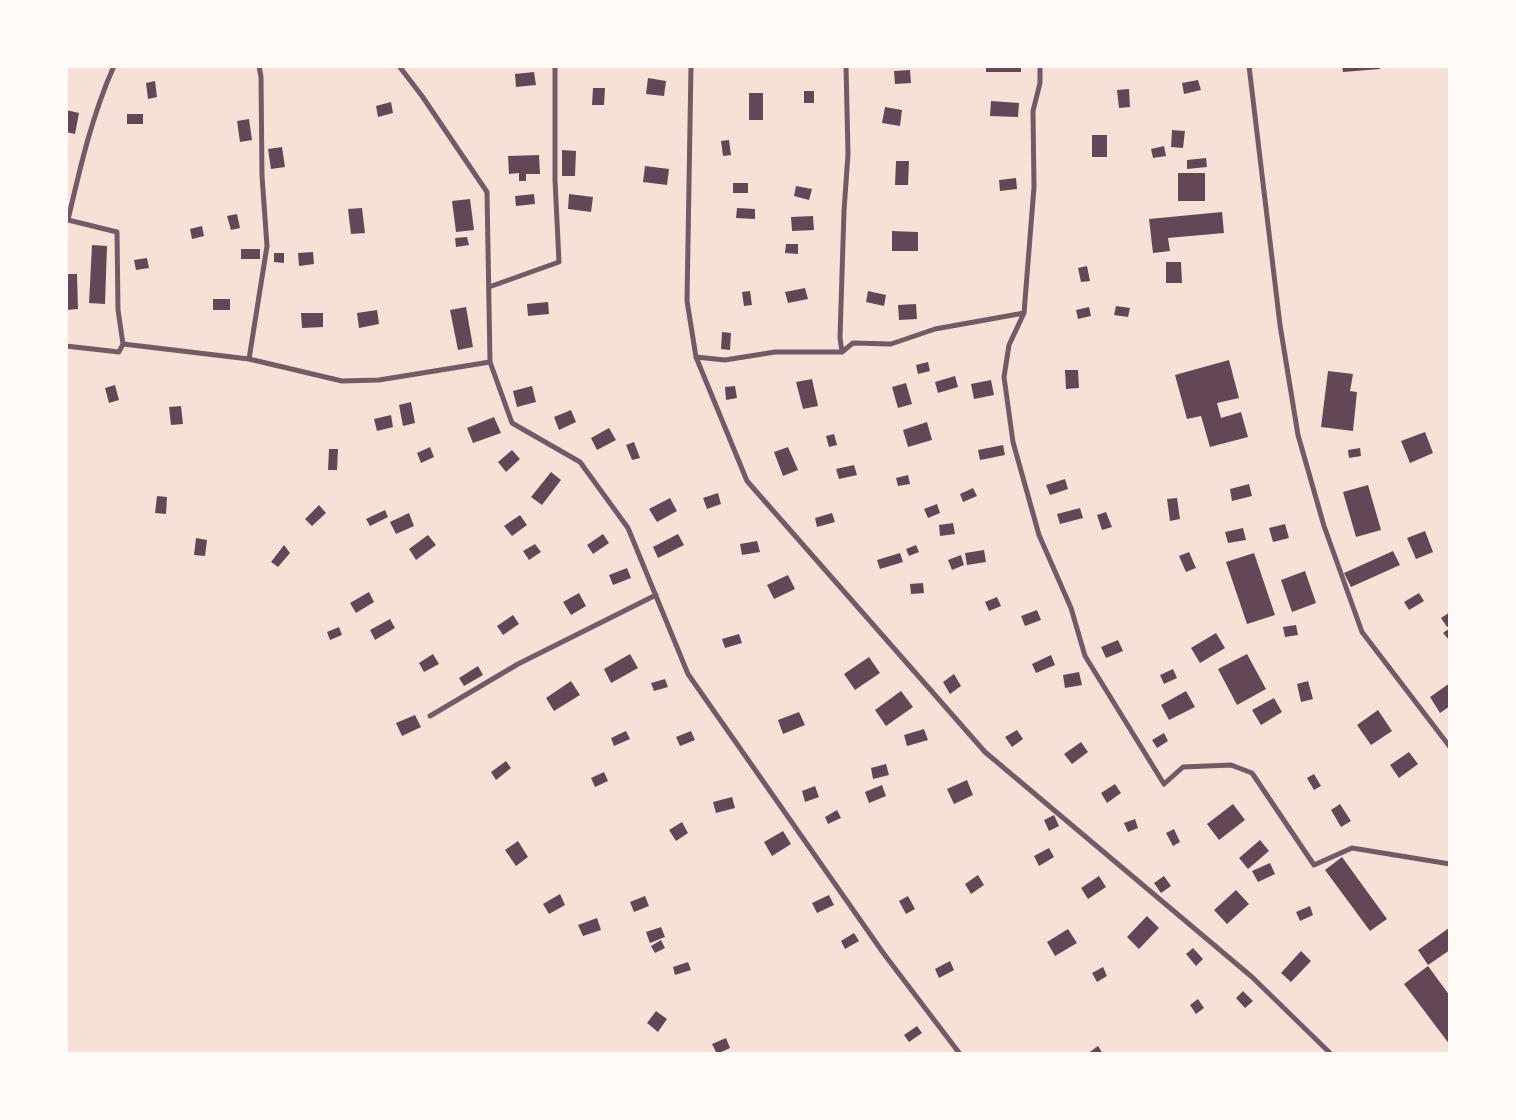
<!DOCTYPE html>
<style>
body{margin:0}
#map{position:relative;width:1516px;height:1120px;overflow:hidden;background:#f7e1d7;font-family:"PT Sans Narrow",sans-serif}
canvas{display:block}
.frame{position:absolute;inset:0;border:68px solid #fffaf5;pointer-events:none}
</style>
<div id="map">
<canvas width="1516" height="1120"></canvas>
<div class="frame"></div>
</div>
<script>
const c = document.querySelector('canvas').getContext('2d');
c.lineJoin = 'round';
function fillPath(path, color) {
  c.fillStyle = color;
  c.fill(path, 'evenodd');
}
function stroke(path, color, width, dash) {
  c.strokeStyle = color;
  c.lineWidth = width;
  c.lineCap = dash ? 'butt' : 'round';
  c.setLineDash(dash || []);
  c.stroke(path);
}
fillPath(new Path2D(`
 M986,66H1021V72H986Z
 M1342,66H1379L1380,69L1343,72Z
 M910,70L911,83L895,84L894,71Z
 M534,72L536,85L516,87L515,74Z
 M648,78L666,81L664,96L646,94Z
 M1198,80L1201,90L1184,94L1182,83Z
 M155,81L157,97L148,99L146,83Z
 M593,88H605L604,105H592Z
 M1129,89L1130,107L1119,108L1117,90Z
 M804,91H814V103H804Z
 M749,93H763V120H749Z
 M991,101L1019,103L1018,117L990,116Z
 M391,102L393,113L378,117L376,106Z
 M885,107L902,110L900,126L882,123Z
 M66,110L79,113L75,134L66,132Z
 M127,114H143V124H127Z
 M249,119L252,140L240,142L237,121Z
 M1172,130L1185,131L1183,148L1171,147Z
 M1092,135H1107V157H1092Z
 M729,140L731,155L723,156L721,141Z
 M1164,146L1166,156L1153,158L1151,149Z
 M282,147L285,167L271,169L268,149Z
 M562,150L576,151L575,176H562Z
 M539,155L540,174H526V181H519V173L509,174L508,156Z
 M1206,158L1207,167L1187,169V160Z
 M896,161H909L908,185H895Z
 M645,166L669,169L667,185L643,182Z
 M1178,173H1205V201H1178Z
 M1016,178L1017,189L1000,191L999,180Z
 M733,183H748V193H733Z
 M796,186L812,189L809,200L794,196Z
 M534,194L535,204L516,206L515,196Z
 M569,194L593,197L591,212L568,209Z
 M470,199L474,230L456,232L452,201Z
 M362,208L365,233L351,234L348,209Z
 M737,208L755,209V219L736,218Z
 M1222,212L1224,233L1168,238L1170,251L1153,253L1149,219Z
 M237,214L240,228L231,230L227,216Z
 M813,216L814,230L792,231L791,217Z
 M202,226L204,236L192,239L190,229Z
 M892,231L918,232V251H892Z
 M467,237L469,245L456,247L455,238Z
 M786,244H798V254L785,253Z
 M92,245L107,246L105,304L89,303Z
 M241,249H260V259H241Z
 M313,252L314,264L299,266L298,253Z
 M274,253H284V263L274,262Z
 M147,258L149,268L136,270L134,260Z
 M1166,262H1181L1182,283H1166Z
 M1087,266L1090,281L1081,282L1078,268Z
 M66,274H77L78,309L66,310Z
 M805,288L808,299L788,303L785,292Z
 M750,291L752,305L744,306L742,292Z
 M868,291L886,295L884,306L866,302Z
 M213,299H230V310H213Z
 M548,302L549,314L528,316L527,304Z
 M916,304L917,319L899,320L898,305Z
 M1116,306L1130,308L1128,317L1114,315Z
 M466,307L473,347L458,350L450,310Z
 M1089,307L1091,316L1078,319L1076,310Z
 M377,310L379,324L359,328L357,313Z
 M301,313H323V327L302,328Z
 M722,332L731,333L730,350L721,349Z
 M1229,360L1239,398L1217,403L1221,418L1241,412L1248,437L1210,447L1201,416L1187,419L1175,375Z
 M928,362L930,371L918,374L916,365Z
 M1065,370H1078L1079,388L1066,389Z
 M1328,371L1353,374L1350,391L1357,392L1353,431L1321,427Z
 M955,376L958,387L938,393L935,382Z
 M812,379L818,406L803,409L796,382Z
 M991,380L994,395L974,399L971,384Z
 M906,383L912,404L898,408L892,387Z
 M115,385L119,400L109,403L105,388Z
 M532,386L536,402L517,407L513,391Z
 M735,386L737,398L726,400L725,387Z
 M411,402L415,423L403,426L399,405Z
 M181,406L183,424L171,425L169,407Z
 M571,410L576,422L559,430L554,417Z
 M391,415L393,427L377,431L374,419Z
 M494,417L501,433L473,443L467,428Z
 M927,422L932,440L908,447L903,430Z
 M609,428L616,440L597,450L591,438Z
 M1425,432L1433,453L1410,463L1401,441Z
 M834,434L837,445L829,447L826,436Z
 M634,442L640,458L632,460L626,445Z
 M1003,445L1005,455L980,460L978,450Z
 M430,447L434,457L421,463L417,453Z
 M788,447L798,470L783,476L774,452Z
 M1360,448L1361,456L1349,458L1348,450Z
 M329,449H338L337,470H328Z
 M512,450L520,459L506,472L498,462Z
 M854,465L857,475L839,479L836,469Z
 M551,472L561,480L542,505L531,497Z
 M908,475L910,484L898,486L896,478Z
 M1065,479L1068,489L1050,495L1046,485Z
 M1249,484L1252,496L1232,501L1230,489Z
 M1368,485L1381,530L1356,537L1343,492Z
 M973,488L977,496L963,502L960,494Z
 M718,493L721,504L707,509L703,498Z
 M157,496L167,497L166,514L155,513Z
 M670,498L677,511L657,522L649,509Z
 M1177,498L1180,519L1170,521L1167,499Z
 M937,504L940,513L928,518L924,509Z
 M319,505L326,513L312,526L305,519Z
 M1080,508L1083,518L1060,524L1057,514Z
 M385,510L388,517L370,526L366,519Z
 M1106,512L1112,527L1102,530L1097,515Z
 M409,513L414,526L396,534L390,522Z
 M832,513L835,522L817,527L815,518Z
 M520,515L527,525L512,536L504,526Z
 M953,523L955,534L940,536L939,525Z
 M1285,524L1289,538L1273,542L1269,528Z
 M1243,528L1246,540L1228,543L1225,532Z
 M1425,531L1433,552L1416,559L1407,538Z
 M603,534L609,543L593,554L587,545Z
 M678,534L684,545L658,558L653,547Z
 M428,535L436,545L416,560L409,549Z
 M196,538L207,540L205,556L194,555Z
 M757,541L760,552L742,555L740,544Z
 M535,544L541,552L529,560L523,551Z
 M284,545L290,553L278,567L271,562Z
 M916,545L919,552L909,556L906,549Z
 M984,550L986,562L967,565L965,553Z
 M1393,551L1400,565L1351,587L1344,573Z
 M1189,552L1196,568L1186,572L1179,556Z
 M900,553L903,562L880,569L877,560Z
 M1254,553L1275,615L1247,624L1226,562Z
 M961,555L964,565L952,570L948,560Z
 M627,568L631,578L613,585L609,575Z
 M1305,571L1316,603L1292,612L1281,580Z
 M788,575L795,589L774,599L767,585Z
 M923,583L924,593L911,594L910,584Z
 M369,592L374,602L356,613L350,603Z
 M579,593L586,606L571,615L563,602Z
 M1419,593L1424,601L1409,610L1404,602Z
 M997,597L1001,606L989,611L985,602Z
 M1037,610L1041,620L1025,626L1021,616Z
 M1450,612V625L1447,627L1441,618Z
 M513,615L519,624L503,635L497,626Z
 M390,619L395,628L375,640L370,630Z
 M1296,625L1298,635L1285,637L1283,627Z
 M339,627L342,635L330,640L327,632Z
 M1450,628V641L1443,633Z
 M1216,633L1225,648L1200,663L1191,648Z
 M739,634L742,643L725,648L722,639Z
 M1118,640L1123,651L1106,658L1101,647Z
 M433,654L439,664L424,672L419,663Z
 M630,654L638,668L611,683L604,669Z
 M1247,654L1266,689L1237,705L1218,669Z
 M1051,655L1055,665L1036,673L1032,664Z
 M869,657L880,673L855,690L844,674Z
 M478,666L483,675L464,686L459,678Z
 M1173,669L1177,678L1164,684L1160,675Z
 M1079,672L1082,685L1065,688L1063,675Z
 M954,674L961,686L950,694L943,682Z
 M665,679L668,687L654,691L651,683Z
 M571,681L580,695L554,711L546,698Z
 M1308,681L1313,699L1301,702L1297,684Z
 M1450,683V706L1440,713L1430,697Z
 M901,691L913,707L886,726L875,710Z
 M1186,691L1195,707L1169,720L1161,705Z
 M1274,698L1282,712L1261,725L1252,710Z
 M1378,710L1392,731L1371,745L1357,725Z
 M799,712L805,725L783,734L778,720Z
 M415,715L421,727L402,736L396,723Z
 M924,729L928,740L907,746L904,735Z
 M1017,730L1023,739L1012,747L1005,737Z
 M626,731L630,739L614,746L611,738Z
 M691,731L695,740L680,746L676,737Z
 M1164,733L1168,741L1157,748L1152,740Z
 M1081,742L1088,752L1072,764L1064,754Z
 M1409,752L1418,764L1399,778L1390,765Z
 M506,761L511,768L496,780L491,772Z
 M886,764L889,775L873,779L871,768Z
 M604,772L608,781L595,787L591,778Z
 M1314,774L1321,786L1314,790L1307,778Z
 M967,780L973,795L954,804L947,789Z
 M1115,784L1121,793L1107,803L1101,793Z
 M882,785L886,796L869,803L865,792Z
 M815,786L819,797L805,802L802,791Z
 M732,797L735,808L716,813L713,802Z
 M1233,804L1245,820L1219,840L1207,824Z
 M1340,804L1351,821L1341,827L1331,810Z
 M837,810L841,818L828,824L825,817Z
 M1054,815L1059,826L1049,831L1044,820Z
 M1135,819L1138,828L1128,832L1124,823Z
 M682,822L688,833L676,841L669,830Z
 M1174,829L1180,842L1173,846L1166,833Z
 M783,831L791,844L772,856L764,842Z
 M1260,840L1269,851L1248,869L1239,858Z
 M518,841L528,857L516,866L505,850Z
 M1049,848L1054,857L1039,866L1034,856Z
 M1342,857L1387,919L1370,931L1325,870Z
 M1270,863L1275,874L1258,882L1252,871Z
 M978,875L984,885L971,894L965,884Z
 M1099,876L1106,887L1088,899L1081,888Z
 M1164,876L1171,886L1161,893L1154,883Z
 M1236,890L1249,904L1227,924L1214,910Z
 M560,894L565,905L549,914L543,904Z
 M829,895L834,905L817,913L812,903Z
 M645,896L649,906L634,912L630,902Z
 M908,896L915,909L906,914L899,901Z
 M1310,906L1313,915L1300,921L1296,912Z
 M1147,916L1159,928L1139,949L1127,937Z
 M597,918L601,930L583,936L578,925Z
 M661,927L665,937L650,943L646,932Z
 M1449,928L1450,950L1428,965L1418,950Z
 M1068,929L1077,943L1055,956L1047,942Z
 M854,933L859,941L845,949L841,941Z
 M661,940L665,948L655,953L651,946Z
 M1193,948L1203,959L1196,966L1186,954Z
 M1301,951L1311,961L1291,982L1281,973Z
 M950,961L954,970L939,978L935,969Z
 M688,962L691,970L675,975L673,967Z
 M1428,966L1450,996V1045L1404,984Z
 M1103,967L1107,976L1097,982L1092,973Z
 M1243,991L1253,1001L1245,1008L1236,998Z
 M1198,999L1204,1008L1196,1014L1190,1005Z
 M656,1011L667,1019L658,1032L647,1023Z
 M917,1026L922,1033L909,1042L904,1035Z
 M726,1038L730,1048L717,1054L712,1044Z
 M1098,1046L1103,1054H1087Z`), '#644757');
stroke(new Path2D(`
 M114,66C92,115 80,168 68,220L117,232L118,310L123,344
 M691,66L687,301L696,357L747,481L985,752L1252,977L1331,1054
 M1040,66V83L1033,111L1034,187L1024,313L1009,345L1004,377L1013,442L1039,535L1071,608L1085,656L1164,784L1183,767L1231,765L1252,773L1314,865L1352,848L1450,864
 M1249,66L1280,325L1298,435L1324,526L1362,632L1450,747
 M489,287L559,262L555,180V66
 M66,346L119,352L123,344L249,359L342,381L379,380L490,362L487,192L422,96L399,66
 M842,352L853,343L891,344L935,329L1024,313
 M696,357L725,360L775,352H842L840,338L844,211L848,154L846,66
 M249,359L267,246L262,176L261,77L259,66
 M490,362L512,423L580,462L628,528L688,674L884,954L960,1054
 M430,716L518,664L656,595`), '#755966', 5);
</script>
